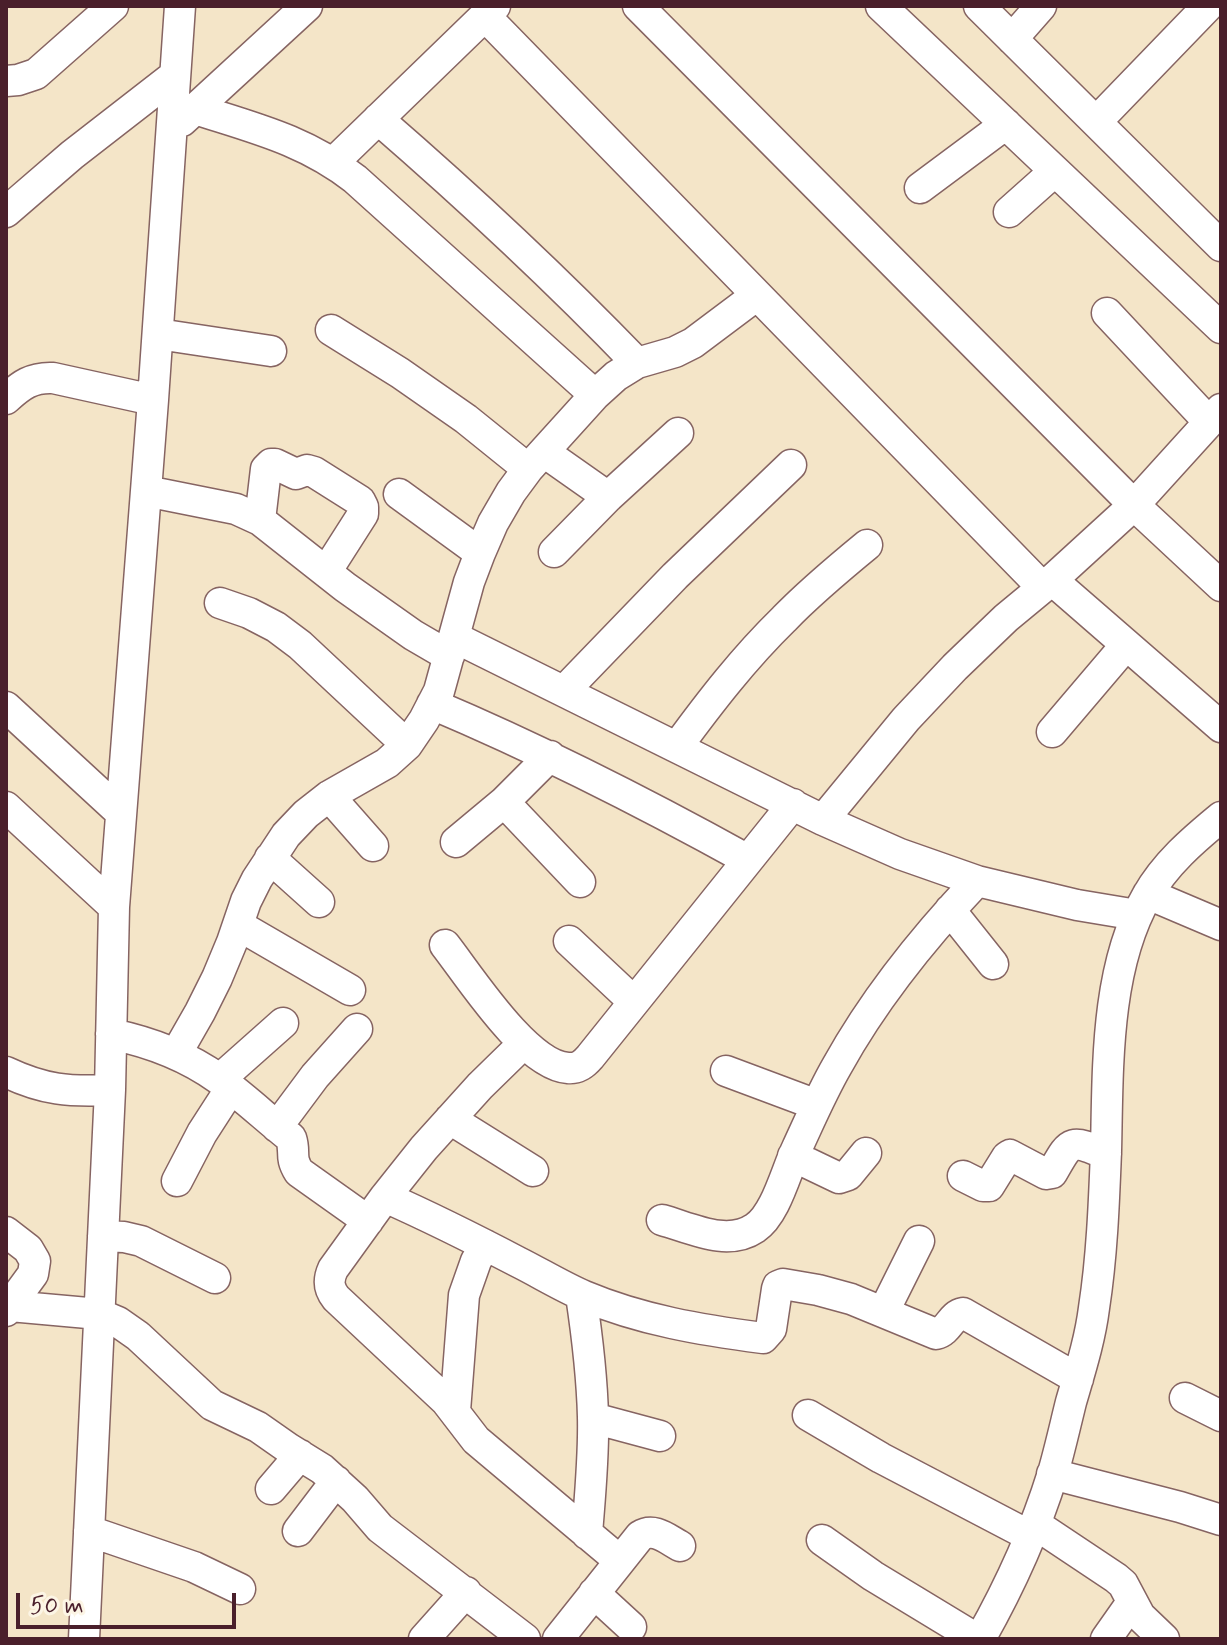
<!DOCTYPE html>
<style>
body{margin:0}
#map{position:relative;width:1227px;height:1645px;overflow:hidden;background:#f4e5c8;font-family:Mynerve,sans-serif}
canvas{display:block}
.frame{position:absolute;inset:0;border:8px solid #4a1f2b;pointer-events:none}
.scale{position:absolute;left:16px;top:1593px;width:220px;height:36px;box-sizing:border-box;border:4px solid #4a1f2b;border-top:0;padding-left:10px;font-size:24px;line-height:28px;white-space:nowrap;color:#4a1f2b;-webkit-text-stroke:6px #fcf5e5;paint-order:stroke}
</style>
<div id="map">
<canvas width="1227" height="1645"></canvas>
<div class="frame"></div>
<div class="scale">50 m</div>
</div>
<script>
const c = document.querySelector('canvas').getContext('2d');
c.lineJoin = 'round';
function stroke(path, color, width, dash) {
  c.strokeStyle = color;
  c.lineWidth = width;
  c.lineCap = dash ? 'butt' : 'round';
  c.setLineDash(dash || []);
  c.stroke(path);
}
const minor = new Path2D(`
 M638,6L1134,505L1221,586
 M881,6L1221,328
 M979,6L1221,246
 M485,16L1042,587
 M1012,39L1041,6
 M6,81L18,80L36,74L113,6
 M195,109C254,128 305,140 355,179L595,395
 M378,119C468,197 554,277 637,363
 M182,121L307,6
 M1096,122L1208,6
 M334,162L495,6
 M920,188L1006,124
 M6,212L72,155L175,75
 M1009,212L1055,171
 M1107,313L1209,422
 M331,330L400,373L466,419L528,469
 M158,334L271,351
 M6,399C21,385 32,377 53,378L153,400
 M544,452L608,497
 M146,491L236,509L260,520L345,587L413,635L449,656
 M399,494L480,553
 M260,520L266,469L271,464H275L296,474L307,470L314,472L360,501L363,507V514L326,572
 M554,552L608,497L678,433
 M1052,580L1221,727
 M220,603L249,613L276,627L300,645L407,745
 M454,637L823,820L900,854L977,881L1077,905L1137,915
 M564,691L675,576L791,465
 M432,704C541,750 645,803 748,860
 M6,707L121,813
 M1052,732L1126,645
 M677,747C710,702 744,658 784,619C810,592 839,568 867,545
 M329,796L373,846
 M504,802L580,882
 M6,807L114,907
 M823,820L906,719L955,667L1006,618L1052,580L1134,505L1221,409
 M456,842L504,802L550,756
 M270,858L319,902
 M1148,894L1221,925
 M950,910L993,964
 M238,925L350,990
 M569,941L634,1002
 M445,945C470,977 526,1065 568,1068C578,1069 584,1064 590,1057L793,804
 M111,1034C150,1042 187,1056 219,1079C244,1097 267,1119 291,1138C296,1153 289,1156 299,1172L368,1221
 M524,1043L480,1086L424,1148L385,1197L333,1269C328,1280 328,1288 336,1298L446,1401L476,1440L620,1561
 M176,1054L200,1012L217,978L232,942L246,901L257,879L286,835L306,814L329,796L387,763L407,745L424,720L439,691L469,582L480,553L493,523L511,492L528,469L595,395L616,376L637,363L675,352L693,343L757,295
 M726,1071L817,1105
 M6,1072C44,1090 69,1092 110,1090
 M220,1079L283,1023
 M450,1119L533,1171
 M277,1127L315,1076L357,1029
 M793,1156L839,1178L848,1175L866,1153
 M963,1176L983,1186H989L1007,1157L1010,1155L1046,1174L1052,1173C1071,1140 1069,1139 1106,1154
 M177,1181L202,1133L231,1088
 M385,1197C430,1217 474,1239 518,1262C540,1273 561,1286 584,1296C641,1320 701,1330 763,1338L771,1329L777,1289L778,1286L783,1284L818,1290L851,1299L936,1334C949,1331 951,1315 963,1313L1078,1379
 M662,1220C691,1228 727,1247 755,1228C776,1214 786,1171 797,1148C810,1120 822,1092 837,1066C874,999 924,937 977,881
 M6,1232L28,1249L35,1261L33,1274L6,1311
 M103,1236L124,1237L141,1241L215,1278
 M581,1295C587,1335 592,1376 593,1417C594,1456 590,1495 587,1534
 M10,1306L99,1314L118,1322L138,1336L212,1405L258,1427L288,1448L322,1469L355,1499L380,1528L525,1639
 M884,1311L919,1241
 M1185,1398L1221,1416
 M455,1411L464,1295L476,1261L485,1245
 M808,1415L881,1458L1030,1536
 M593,1418L660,1436
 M1052,1474L1180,1507L1221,1520
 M271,1489L300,1455
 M1035,1524L1116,1578L1123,1584L1140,1616L1164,1639
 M89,1531L194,1567L240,1589
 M298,1531L336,1481
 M822,1540L873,1576L977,1639
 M594,1593L631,1627
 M84,1639L110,1090L114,907L153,400L180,6
 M424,1639L466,1592
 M558,1639L640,1536C654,1527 667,1539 680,1546
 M980,1639C1010,1586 1035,1531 1053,1473C1060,1449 1065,1426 1071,1402C1080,1371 1090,1340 1094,1308C1102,1256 1104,1203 1106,1151C1108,1069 1105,969 1147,896C1165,864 1193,840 1221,817
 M1106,1639L1132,1602`);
stroke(minor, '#866462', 33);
stroke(minor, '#fff', 30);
</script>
